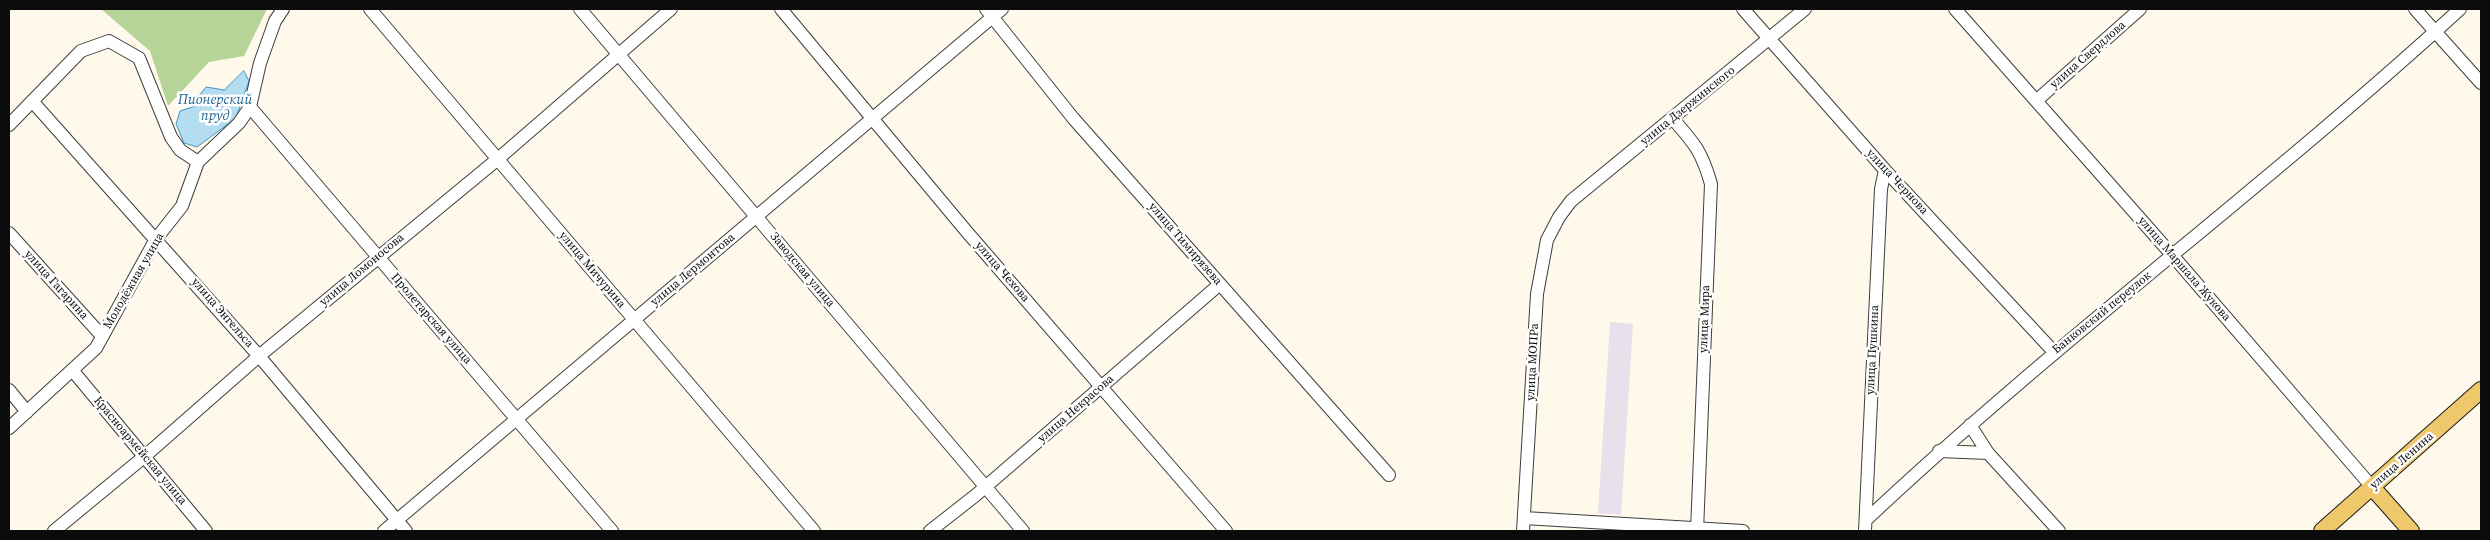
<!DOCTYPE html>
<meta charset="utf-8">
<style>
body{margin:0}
#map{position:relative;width:2490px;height:540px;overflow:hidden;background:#fef9eb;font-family:"Source Serif 4",serif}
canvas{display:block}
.frame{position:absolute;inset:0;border:10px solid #0b0b0b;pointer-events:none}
</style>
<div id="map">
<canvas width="2490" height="540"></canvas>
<div class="frame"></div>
</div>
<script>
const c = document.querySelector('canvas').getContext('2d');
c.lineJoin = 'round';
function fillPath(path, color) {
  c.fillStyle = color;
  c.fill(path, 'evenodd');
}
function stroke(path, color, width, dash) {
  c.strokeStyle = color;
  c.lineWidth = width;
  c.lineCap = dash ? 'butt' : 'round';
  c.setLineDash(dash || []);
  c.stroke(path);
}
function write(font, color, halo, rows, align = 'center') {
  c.font = font + ' "Source Serif 4",serif';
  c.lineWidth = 5;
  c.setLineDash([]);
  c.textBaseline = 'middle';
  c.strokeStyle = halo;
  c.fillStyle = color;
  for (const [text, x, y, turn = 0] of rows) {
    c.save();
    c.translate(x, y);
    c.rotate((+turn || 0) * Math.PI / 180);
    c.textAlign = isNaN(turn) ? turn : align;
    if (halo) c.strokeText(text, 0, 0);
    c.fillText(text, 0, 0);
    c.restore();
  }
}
fillPath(new Path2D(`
 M1610,322L1633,324L1621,515L1598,513Z`), '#e8e0ea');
fillPath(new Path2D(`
 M101,9H267L244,56L209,62L168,106L150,51Z`), '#b6d498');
const water = new Path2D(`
 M244,71L249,81L236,118L197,147L184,143L176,124L180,111L196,106L197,98L206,87L224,90Z`);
fillPath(water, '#b4ddf1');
stroke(water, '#4094c2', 1);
const minor = new Path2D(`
 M370,9L814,531
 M580,9L1023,531
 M781,9L967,232L1226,531
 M986,9L1073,118L1389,475
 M1743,9L1885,170L2054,352
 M1955,9L2173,256L2372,487
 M2415,9L2481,83
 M32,101L259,356L406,531
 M2036,101L2140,9
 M250,107L612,531
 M1673,119C1695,144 1702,152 1711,184L1697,531
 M9,125L81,51L109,41L139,58L171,137L180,150L198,162
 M9,233L102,336
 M73,371L206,531
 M9,390L27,412
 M1970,425L1988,453L2059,531
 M9,428L96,348L156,239L182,206L198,162L239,123L250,107L260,63L275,21L283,9
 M1939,451L1988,453
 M1524,518L1743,531
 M1866,520C2056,341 2267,186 2460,9
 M54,531L145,456L259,356L499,158L671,9
 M384,531L1002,9
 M930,531L976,495L1220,284
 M1523,531L1537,294L1547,240L1559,217L1571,201L1805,9
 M1865,531L1881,189L1885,170`);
const major = new Path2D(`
 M2372,487L2411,531
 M2322,531L2481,390`);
stroke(minor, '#3e3e3e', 14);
stroke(major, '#1c1c1c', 18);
stroke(minor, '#fff', 12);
stroke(major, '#eec86b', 16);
write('12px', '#0b0b0b', '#fff', [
 ["улица Свердлова",2088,55,-41],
 ["улица Дзержинского",1688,106,-39],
 ["улица Чернова",1897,182,47],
 ["улица Тимирязева",1185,244,49],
 ["улица Маршала Жукова",2184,269,49],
 ["улица Ломоносова",362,270,-40],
 ["улица Мичурина",592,270,50],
 ["улица Лермонтова",693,270,-40],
 ["Заводская улица",802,270,50],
 ["улица Чехова",1002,272,49],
 ["Молодёжная улица",134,281,-60],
 ["улица Гагарина",56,285,48],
 ["улица Энгельса",222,313,49],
 ["Банковский переулок",2102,313,-39],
 ["Пролетарская улица",431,319,49],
 ["улица Мира",1705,319,-88],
 ["улица Пушкина",1873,350,-87],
 ["улица МОПРа",1533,362,-87],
 ["улица Некрасова",1076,409,-41],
 ["Красноармейская улица",140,451,50],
 ["улица Ленина",2402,461,-41]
]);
write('italic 14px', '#1f6593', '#fff', [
 ["Пионерский",215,100],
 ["пруд",215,116]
]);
</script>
